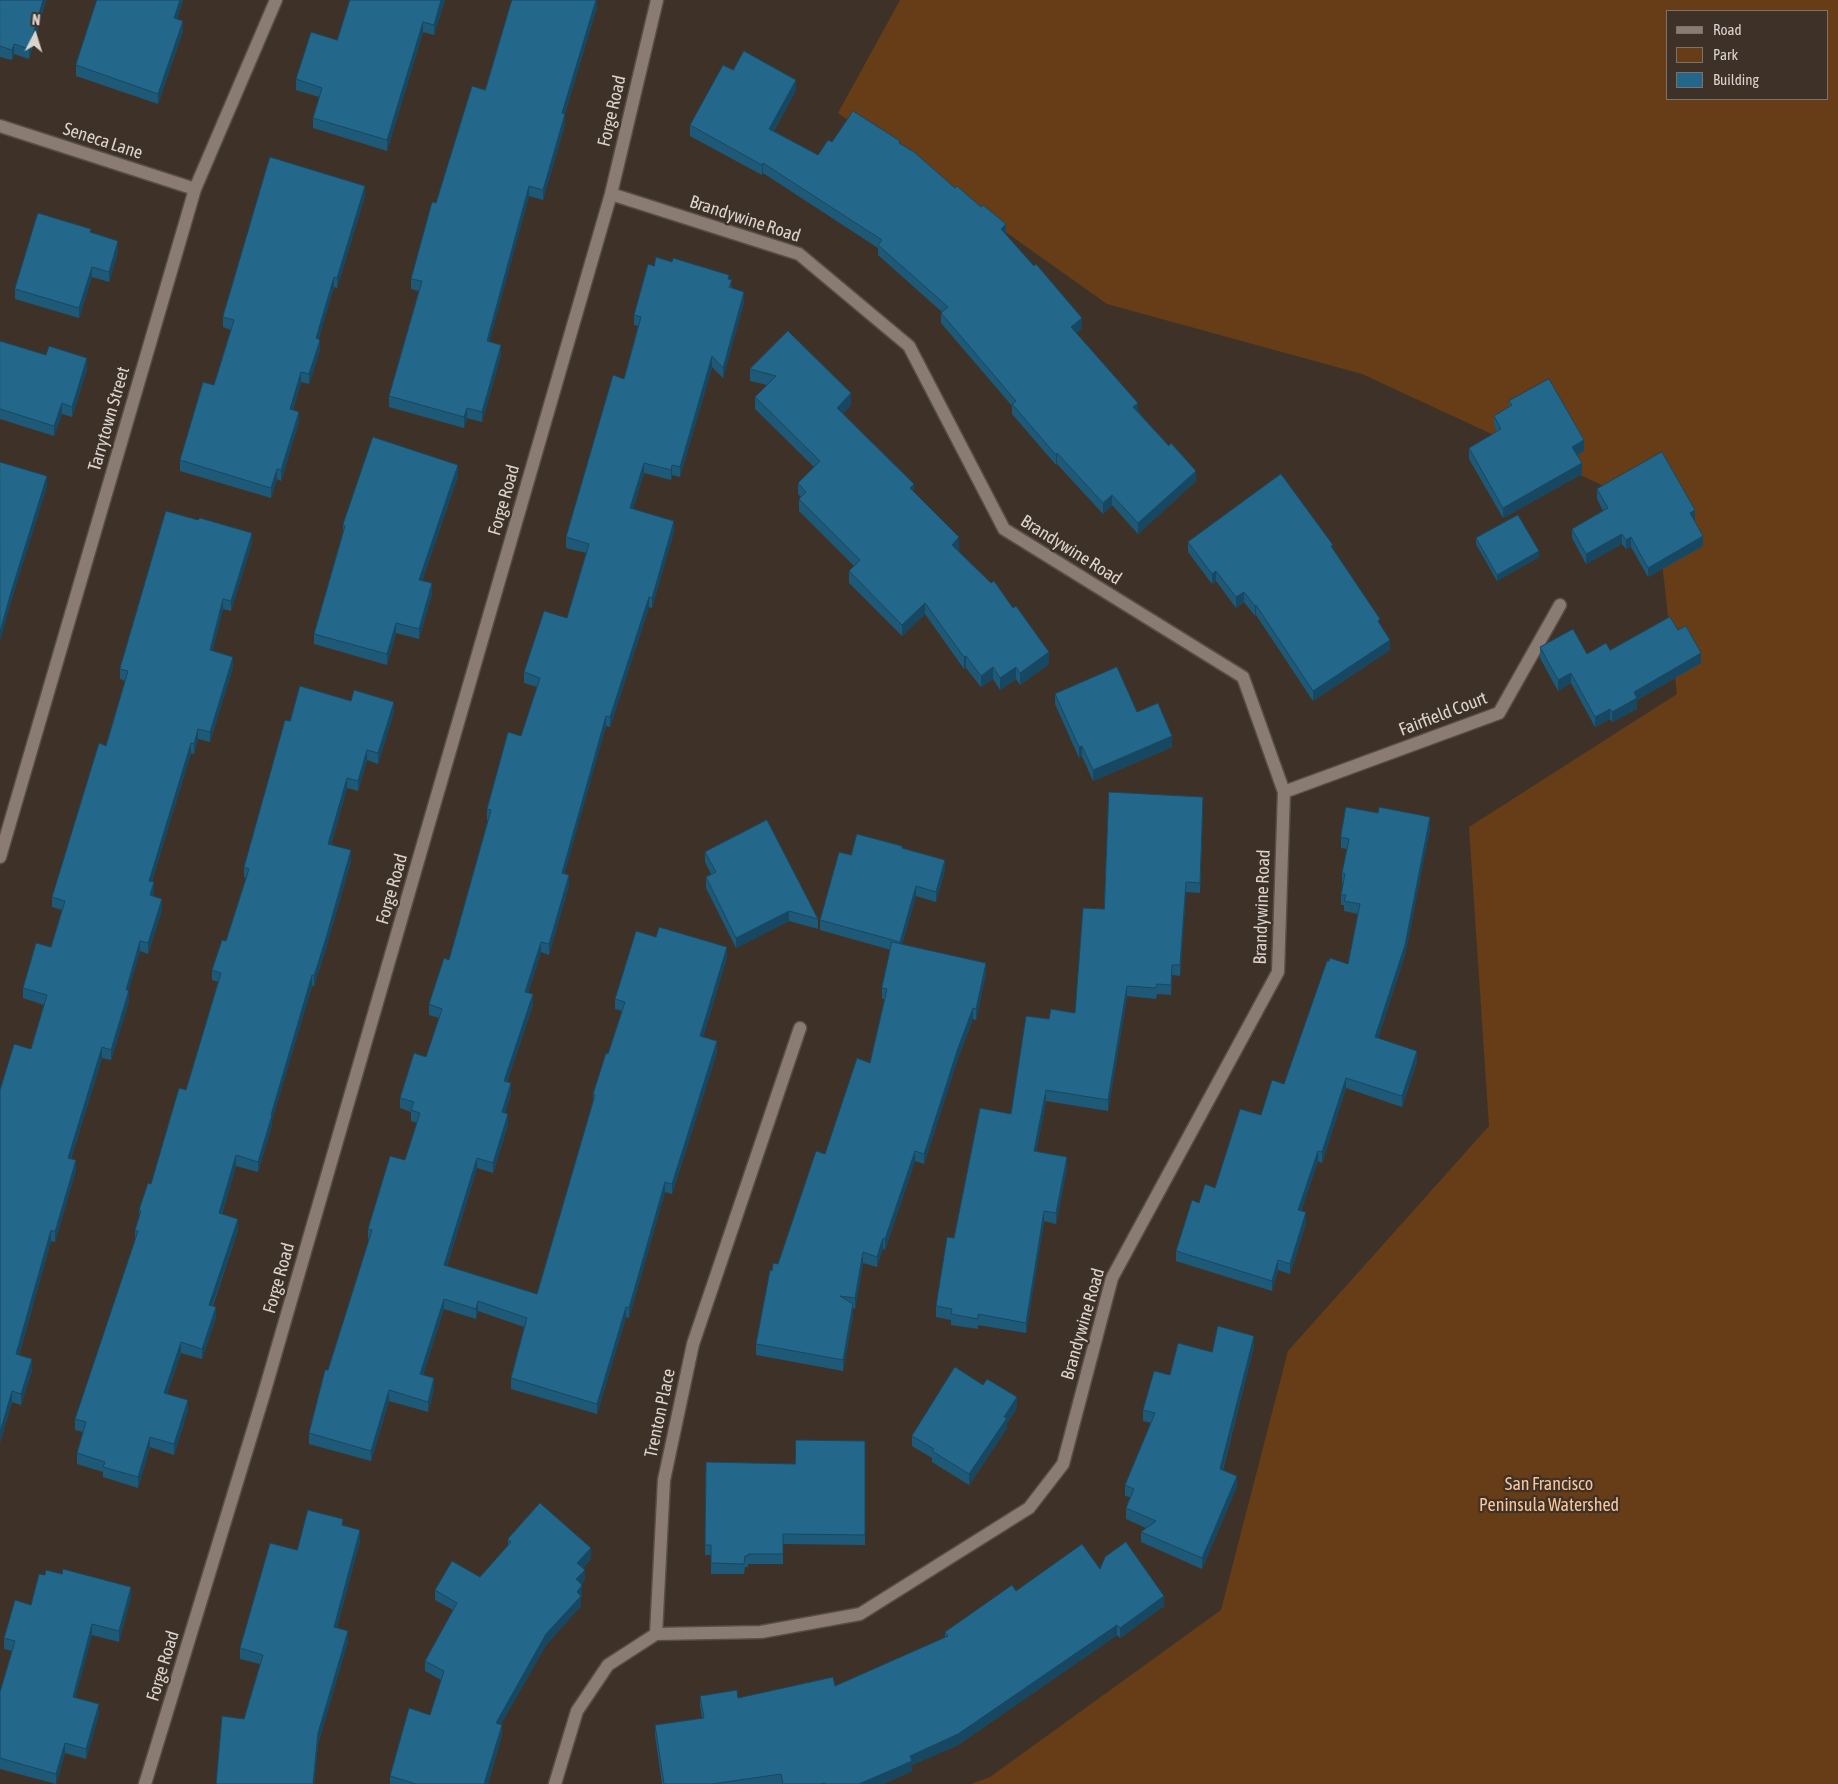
<!DOCTYPE html>
<style>
body{margin:0}
#map{position:relative;width:1838px;height:1784px;overflow:hidden;background:#3e3228;font-family:"Asap Condensed",sans-serif}
canvas{display:block}
.legend{position:absolute;left:1666px;top:10px;width:162px;height:90px;box-sizing:border-box;background:#3e3228;border:1px solid #7d726a;margin:0;padding:6px 9px;list-style:none;font-size:15px;color:#dbd3ce}
.legend li{display:flex;align-items:center;gap:10px;height:25px}
.legend b{width:25px;border:1px solid #7d726a}
.north{position:absolute;left:10px;top:10px;width:50px;height:50px;-webkit-text-stroke:4px #3e3228;paint-order:stroke;rotate:5deg;font-size:14px;font-weight:700;line-height:20px;text-align:center;color:#dbd3ce}
.north::after{content:'';display:block;margin:auto;width:18px;height:22px;background:#dbd3ce;clip-path:polygon(50% 0,100% 100%,50% 72%,0 100%)}
</style>
<div id="map">
<canvas width="1838" height="1784"></canvas>
<ul class="legend">
<li><b style="height:6px;background:#8a7c72"></b>Road</li>
<li><b style="height:14px;background:#663d17"></b>Park</li>
<li><b style="height:14px;background:#23678a"></b>Building</li>
</ul>
<div class="north">N</div>
</div>
<script>
const c = document.querySelector('canvas').getContext('2d');
c.lineJoin = 'round';
function fillPath(path, color) {
  c.fillStyle = color;
  c.fill(path, 'evenodd');
}
function stroke(path, color, width, dash) {
  c.strokeStyle = color;
  c.lineWidth = width;
  c.lineCap = dash ? 'butt' : 'round';
  c.setLineDash(dash || []);
  c.stroke(path);
}
function write(font, color, halo, rows, align = 'center') {
  c.font = font + ' "Asap Condensed",sans-serif';
  c.lineWidth = 4.5;
  c.setLineDash([]);
  c.textBaseline = 'middle';
  c.strokeStyle = halo;
  c.fillStyle = color;
  for (const [text, x, y, turn = 0] of rows) {
    c.save();
    c.translate(x, y);
    c.rotate((+turn || 0) * Math.PI / 180);
    c.textAlign = isNaN(turn) ? turn : align;
    if (halo) c.strokeText(text, 0, 0);
    c.fillText(text, 0, 0);
    c.restore();
  }
}
fillPath(new Path2D(`
 M900,0H1838V1784H971L990,1777L1221,1610L1288,1351L1489,1126L1469,827L1677,694L1656,510L1362,374L1107,304L838,113ZM1667,11H1827V99H1667Z`), '#663d17');
const minor = new Path2D(`
 M0,126L195,189
 M611,194L799,254L909,346L1004,529L1243,677L1284,792L1278,972L1112,1278L1063,1464L1029,1508L860,1614L761,1632L656,1634
 M1284,792L1499,713L1560,605
 M0,857L195,189L276,0
 M145,1784L263,1397L611,194L657,0
 M555,1784L577,1711L608,1665L656,1634L664,1480L693,1344L800,1028`);
stroke(minor, '#574e46', 15);
stroke(minor, '#8a7c72', 12);
fillPath(new Path2D(`
 M0,0H46L29,59L14,54L12,60L0,57Z
 M97,0H183L177,19L183,31L158,104L76,76V65Z
 M445,0L434,35L423,32L387,151L313,128V118L319,97L296,90V79L337,40Z
 M597,0V7L565,113V124L543,200L529,196L489,342L501,355L482,422L467,418L464,428L389,407V396L419,291L411,289V279L436,203L485,90Z
 M733,70L796,90L774,131L818,155L832,142L900,143L1006,234L1082,328L1076,333L1138,411L1196,481L1138,534L1112,505L1103,514L1057,464L1056,465L1012,414V406L941,323V313L942,312L878,255V248L763,173L762,175L690,136V125Z
 M365,196L337,288L334,287L318,339L320,350L309,384L301,382L293,410L299,422L281,481L277,479L271,498L180,471V460L214,385L231,330L223,327V317Z
 M91,233L118,251L109,282L92,277L79,318L15,299V289Z
 M654,266L729,279L732,288L744,302L723,378L712,367L680,477L672,475L671,480L644,473L633,509L674,531L652,608L649,607L610,727L606,726L564,873L569,885L549,955L541,952L528,993L533,1005L507,1082L511,1093L505,1113L508,1125L493,1173L477,1168L447,1266L537,1294L593,1101V1094L608,1054L622,1011L615,1009V999L727,957L703,1037L717,1052L672,1194L665,1192L629,1318L626,1317L597,1414L511,1389V1378L524,1327L478,1311L476,1319L444,1309L423,1375L434,1389L428,1412L389,1401L371,1461L309,1444V1433L369,1239H368V1229L405,1160L417,1123L411,1121V1112L400,1108V1098L426,1057L439,1018L429,1015V1004L449,960L488,820H487V809L521,736L537,687L524,683V672L567,618L586,553L566,548V537L624,379L638,326L634,325V315Z
 M788,331L851,405L843,413L914,492L959,549L958,550L1049,664L1020,685L1016,679L1000,690L993,679L981,687L966,668L964,669L925,614L902,636L849,583V571L854,566L799,511V499L801,497L798,494V483L814,467L755,409V397L767,385L750,381V369Z
 M0,341L87,369L72,417L62,414L54,436L0,419Z
 M1509,401L1584,451L1577,455L1582,474L1503,518L1469,459V448L1497,432L1494,426V416L1509,407Z
 M458,476L422,581L432,594L419,639L396,633L387,665L314,644V634L343,532V525Z
 M1597,489L1695,520H1694L1703,546L1648,577L1631,547L1626,549L1622,544L1586,564L1572,538V529L1603,511L1597,499Z
 M1476,538L1539,557L1497,581L1476,544Z
 M1188,542L1333,549L1380,624L1390,650L1313,701L1256,615L1255,616L1244,602L1236,608L1216,581L1212,584L1188,552Z
 M252,543L231,611L223,609L212,651L233,667L210,742L198,739L194,754L191,753L152,881L154,892L152,896L162,910L148,954L140,951L128,990L129,1001L111,1060L102,1058L71,1159L76,1170L55,1242L51,1241L19,1355L32,1370L21,1405L12,1402L0,1443L31,1049L44,1005L23,998V988L51,947L62,910L52,907V897L106,746L125,681L120,679V669Z
 M1678,630L1701,663L1637,700V709L1612,722L1610,719L1595,727L1571,683L1558,691L1540,658V647L1587,654L1610,650Z
 M1055,694L1137,712L1172,747L1093,781L1082,756L1079,758L1055,704Z
 M351,701L394,712L378,764L367,760L358,791L347,788L331,845L351,861L326,948L314,986H312L272,1120V1125L258,1172L236,1166L222,1214L238,1230L213,1306L216,1317L202,1359L181,1353L167,1394L188,1410L174,1455L150,1447L138,1488L103,1477V1472L77,1464V1453L83,1432L75,1430V1419L135,1241V1230L139,1217V1210L151,1184L186,1090L219,982L212,980V970L226,941L246,878L244,877V867L290,721Z
 M1203,807L1200,893L1186,892L1180,976L1172,975L1171,995L1157,994L1156,999L1127,996L1108,1111L1046,1101L1036,1152L1067,1168L1056,1224L1044,1221L1026,1333L978,1325V1329L951,1325V1320L936,1317V1306L954,1238L1011,1114L1049,1019L1075,1013L1104,909Z
 M1378,813L1430,828L1405,955L1378,1038L1417,1061L1402,1107L1346,1088L1322,1163L1318,1161L1301,1211L1306,1223L1290,1274L1278,1270L1272,1291L1176,1261V1251L1199,1203L1215,1188L1261,1115L1284,1084L1348,964L1358,914L1344,911V905H1341V895L1343,884H1342V873L1347,849L1341,848V837Z
 M902,848L945,870L936,902L916,896L902,944L986,973L976,1020L973,1019L958,1058L924,1164L915,1161L885,1250L883,1248L877,1267L863,1263L855,1309L853,1308V1315L843,1371L756,1355V1344L772,1271L778,1264L825,1154L870,1063L885,999H882V988L891,950L820,930V920L851,855Z
 M705,852L818,919V929L789,921L736,948L706,888V877L711,874L705,862Z
 M1254,1346L1223,1470L1237,1486L1202,1569L1141,1542V1532L1146,1528L1126,1519V1508L1130,1497L1125,1496V1485L1151,1423L1143,1421V1410L1212,1352Z
 M1017,1408L1007,1423V1428L969,1485L932,1462V1458L912,1446V1436Z
 M865,1441V1545L783,1544V1564H748V1567H745L744,1574H711V1555H705L706,1462L795,1464Z
 M343,1526L360,1541L337,1627L348,1641L318,1744L314,1784H216L244,1719L260,1664L240,1659V1648L297,1550Z
 M508,1539L591,1559L583,1568L585,1580L581,1584L582,1596L581,1597V1606L546,1645L501,1724L502,1735L488,1784H390V1776L430,1715L441,1680L425,1671V1661L453,1610L435,1600V1590L480,1577L508,1545Z
 M1100,1569L1164,1606L1120,1638L1117,1635L958,1745L912,1765V1771L883,1784H662L655,1735V1725L702,1718L700,1706V1696L738,1698L835,1686L945,1638V1632L1016,1591Z
 M131,1597L119,1642L92,1635L75,1697L99,1714L86,1759L65,1753L56,1784L0,1769V1692L12,1651L4,1649V1638L31,1605Z`), '#1e5977');
fillPath(new Path2D(`
 M43,0H46L29,59V49Z
 M180,0H183L174,28V18Z
 M441,0H445L434,35V25Z
 M596,0H597V7L562,123V113Z
 M183,21V31L158,104V94Z
 M423,22V32L387,151V140Z
 M14,44V54L12,60V50Z
 M796,80V90L769,139V129Z
 M565,114V124L543,200V190Z
 M763,163V173L762,175V165Z
 M365,186V196L337,288V278Z
 M529,186V196L487,351V341Z
 M1006,224V234L1001,229Z
 M118,241V251L109,282V272Z
 M92,267V277L79,318V308Z
 M334,277V287L316,349V338Z
 M744,292V302L723,378V368Z
 M1082,318V328L1071,337V327Z
 M320,340V350L309,384V374Z
 M501,345V355L482,422V412Z
 M712,356V367L680,477V467Z
 M87,358V369L72,417V407Z
 M301,372V382L290,419V409Z
 M851,393V405L837,419V408Z
 M62,403V414L54,436V426Z
 M1138,403V414L1133,407Z
 M467,408V418L464,428V417Z
 M299,412V422L281,481V470Z
 M1584,440V451L1572,458V447Z
 M1057,453V464L1056,465V455Z
 M644,463V473L630,519V508Z
 M1582,463V474L1503,518V508Z
 M458,465V476L419,590V580Z
 M672,465V475L671,480V470Z
 M277,469V479L271,498V488Z
 M1196,471V481L1138,534V523Z
 M47,476V487L11,602L0,642V632L11,592Z
 M914,484V496L910,488Z
 M1112,495V505L1103,514V503Z
 M1695,510V520L1690,523V513Z
 M674,521V531L652,608V598Z
 M252,533V543L231,611V601Z
 M1622,534V544L1586,564V554Z
 M1703,536V546L1648,577V568Z
 M959,537V549L952,556V545Z
 M1631,537V547L1626,549V540Z
 M1539,551V557L1497,581V575Z
 M1216,571V581L1212,584V574Z
 M432,583V594L419,639V629Z
 M1244,592V602L1236,608V597Z
 M649,597V607L610,727V717Z
 M223,599V609L210,660V650Z
 M925,603V614L902,636V625Z
 M1256,605V615L1255,616V606Z
 M396,623V633L387,665V654Z
 M1390,640V650L1313,701V691Z
 M1049,652V664L1020,685V673Z
 M1701,653V663L1637,700V709L1612,722V712L1634,692Z
 M966,656V668L964,669V657Z
 M233,657V667L210,742V732Z
 M993,667V679L981,687V676Z
 M1016,667V679L1000,690V678Z
 M1571,673V683L1558,691V680Z
 M394,702V712L378,764V753Z
 M1610,709V719L1595,727V717Z
 M606,716V726L562,883V873Z
 M198,729V739L194,754V744Z
 M1172,736V747L1093,781V770Z
 M191,743V753L149,891V881Z
 M1082,746V756L1079,758V747Z
 M367,750V760L358,791V781Z
 M347,778V788L328,855V844Z
 M1430,817V828L1405,955L1375,1048V1037Z
 M351,850V861L326,948L314,986V976Z
 M945,860V870L936,902V892Z
 M569,875V885L549,955V944Z
 M154,882V892L150,906V895Z
 M1186,882V892L1180,976V965Z
 M916,886V896L900,952V942Z
 M162,899V910L148,954V943Z
 M789,911V921L736,948V938Z
 M140,941V951L126,1000V990Z
 M541,942V952L525,1002V992Z
 M727,947V957L700,1047V1036Z
 M986,963V973L976,1020V1009Z
 M312,975V986L272,1120V1125L258,1172V1162L271,1115Z
 M1127,986V996L1108,1111V1100Z
 M129,990V1001L111,1060V1050Z
 M533,994V1005L504,1091V1081Z
 M973,1008V1019L958,1058L924,1164V1154L958,1048Z
 M717,1041V1052L672,1194V1184Z
 M102,1047V1058L68,1168V1158Z
 M1417,1051V1061L1402,1107V1096Z
 M1346,1078V1088L1322,1163V1152Z
 M511,1083V1093L502,1123V1112Z
 M1046,1090V1101L1034,1162V1151Z
 M508,1114V1125L493,1173V1163Z
 M915,1151V1161L885,1250V1239Z
 M1318,1151V1161L1298,1220V1210Z
 M236,1155V1166L219,1223V1213Z
 M1067,1157V1168L1056,1224V1213Z
 M477,1158V1168L444,1275V1265Z
 M76,1160V1170L55,1242V1232Z
 M665,1182V1192L629,1318V1308Z
 M1044,1211V1221L1026,1333V1323Z
 M1306,1212V1223L1290,1274V1264Z
 M238,1219V1230L209,1315V1305Z
 M51,1230V1241L16,1365V1354Z
 M883,1238V1248L877,1267V1257Z
 M863,1252V1263L855,1309V1298Z
 M1278,1260V1270L1272,1291V1281Z
 M444,1299V1309L420,1385V1374Z
 M478,1301V1311L476,1319V1309Z
 M853,1304V1315L843,1371V1360Z
 M216,1307V1317L202,1359V1349Z
 M626,1307V1317L597,1414V1404Z
 M1254,1336V1346L1220,1479V1469Z
 M181,1342V1353L164,1403V1393Z
 M32,1359V1370L21,1405V1394Z
 M434,1378V1389L428,1412V1402Z
 M389,1390V1401L371,1461V1451Z
 M12,1391V1402L0,1443V1432Z
 M1017,1397V1408L1007,1423V1428L969,1485V1474Z
 M188,1400V1410L174,1455V1444Z
 M150,1437V1447L138,1488V1477Z
 M1237,1476V1486L1202,1569V1558Z
 M360,1530V1541L334,1637V1627Z
 M591,1548V1559L577,1574V1563Z
 M585,1570V1580L576,1590V1579Z
 M582,1585V1596L581,1597V1606L546,1645L496,1733V1723L546,1634L577,1592Z
 M131,1587V1597L119,1642V1631Z
 M1164,1596V1606L1120,1638V1628Z
 M92,1624V1635L73,1707V1697Z
 M1117,1625V1635L958,1745L912,1765V1771L883,1784H859L910,1756Z
 M348,1631V1641L318,1744L314,1784H313L318,1733Z
 M99,1704V1714L86,1759V1749Z
 M502,1725V1735L488,1784H484Z
 M65,1743V1753L56,1784V1774Z`), '#184861');
const building = new Path2D(`
 M0,0H43L29,49L14,44L12,50L0,46Z
 M97,0H180L174,18L183,21L158,94L76,65Z
 M350,0H441L434,25L423,22L387,140L313,118L322,88L296,79L311,32L337,40Z
 M512,0H596L562,113L565,114L543,190L529,186L487,341L501,345L482,412L467,408L464,417L389,396L422,281L411,279L432,202L436,203L472,86L485,90Z
 M744,51L796,80L769,129L818,155L828,140L832,142L853,111L900,141L899,143L914,152L955,188L957,186L981,207L983,205L1006,224L1001,229L1034,266L1036,264L1082,318L1071,327L1138,403L1133,407L1169,446L1171,443L1196,471L1138,523L1112,495L1103,503L1057,453L1056,455L1012,404L1016,401L941,313L948,307L878,245L882,240L763,163L762,165L690,125L723,65L733,70Z
 M270,157L365,186L337,278L334,277L316,338L320,340L309,374L301,372L290,409L299,412L281,470L277,469L271,488L180,460L203,382L214,385L234,320L223,317Z
 M38,213L91,229L90,232L118,241L109,272L92,267L79,308L15,289Z
 M656,257L672,262L673,258L729,275L728,279L732,280L729,287L744,292L723,368L712,356L680,467L672,465L671,470L644,463L630,508L674,521L652,598L649,597L610,717L606,716L562,873L569,875L549,944L541,942L525,992L533,994L504,1081L511,1083L502,1112L508,1114L493,1163L477,1158L444,1265L537,1294L595,1095L593,1094L606,1053L608,1054L625,1002L615,999L636,931L656,937L659,927L727,947L700,1036L717,1041L672,1184L665,1182L629,1308L626,1307L597,1404L511,1378L527,1318L478,1301L476,1309L444,1299L420,1374L434,1378L428,1402L389,1390L371,1451L309,1433L325,1370H328L372,1230L368,1229L390,1156L405,1160L420,1113L411,1110L414,1102L400,1098L414,1053L426,1057L442,1009L429,1004L444,958L449,960L491,810L487,809L508,732L521,736L540,678L524,672L544,611L567,618L589,544L566,537L613,375L624,379L641,317L634,315L648,264L654,266Z
 M788,331L851,393L837,408L914,484L910,488L959,537L952,545L991,583L994,581L1013,608L1016,606L1049,652L1020,673L1016,667L1000,678L993,667L981,676L966,656L964,657L925,603L902,625L849,571L860,560L799,499L806,492L798,483L820,461L755,397L776,376L750,369Z
 M0,341L46,355L49,346L87,358L72,407L62,403L54,426L0,409Z
 M1549,379L1584,440L1572,447L1582,463L1503,508L1469,448L1501,429L1494,416L1512,405L1509,401Z
 M373,437L458,465L419,580L432,583L419,629L396,623L387,654L314,634L345,526L343,525Z
 M1662,452L1695,510L1690,513L1703,536L1648,568L1631,537L1626,540L1622,534L1586,554L1572,529L1608,508L1597,489Z
 M0,462L47,476L11,592L0,632Z
 M1281,474L1333,545L1331,546L1380,619L1378,621L1390,640L1313,691L1256,605L1255,606L1244,592L1236,597L1216,571L1212,574L1188,542Z
 M166,511L198,520L200,518L252,533L231,601L223,599L210,650L233,657L210,732L198,729L194,744L191,743L149,881L154,882L150,895L162,899L148,943L140,941L126,990H129L111,1050L102,1047L68,1158L76,1160L55,1232L51,1230L16,1354L32,1359L21,1394L12,1391L0,1432V1090L14,1044L31,1049L47,995L23,988L36,943L51,947L65,901L52,897L99,743L106,746L128,671L120,669Z
 M1518,515L1539,551L1497,575L1476,538Z
 M1670,617L1678,630L1686,626L1701,653L1634,692L1637,698L1612,712L1610,709L1595,717L1571,673L1558,680L1540,647L1573,629L1587,654L1606,643L1610,650Z
 M1117,667L1137,712L1158,703L1172,736L1093,770L1082,746L1079,747L1055,694Z
 M300,686L351,701L354,690L394,702L378,753L367,750L358,781L347,778L328,844L351,850L326,938L314,976L312,975L271,1115H272L258,1162L236,1155L219,1213L238,1219L209,1305L216,1307L202,1349L181,1342L164,1393L188,1400L174,1444L150,1437L138,1477L103,1467L105,1462L77,1453L86,1422L75,1419L138,1231L135,1230L141,1211L139,1210L148,1183L151,1184L179,1088L186,1090L221,973L212,970L222,940L226,941L249,869L244,867L285,720L290,721Z
 M1109,792L1203,797L1200,883L1186,882L1180,965H1172L1171,985L1157,984L1156,988L1127,986L1108,1100L1046,1090L1034,1151L1067,1157L1056,1213L1044,1211L1026,1323L978,1314V1319L951,1314L952,1309L936,1306L947,1237L954,1238L980,1108L1011,1114L1026,1016L1049,1019L1051,1009L1075,1013L1083,908L1104,909Z
 M1346,807L1378,813L1379,807L1430,817L1405,945L1375,1037L1417,1051L1402,1096L1346,1078L1322,1152L1318,1151L1298,1210L1306,1212L1290,1264L1278,1260L1272,1281L1176,1251L1192,1200L1199,1203L1205,1184L1215,1188L1240,1109L1261,1115L1272,1080L1284,1084L1327,961H1329L1330,958L1348,964L1360,904L1344,901L1346,895H1341L1345,874L1342,873L1349,839L1341,837Z
 M767,820L818,919L789,911L736,938L706,877L716,872L705,852Z
 M857,834L902,846V848L945,860L936,892L916,886L900,942L820,920L839,852L851,855Z
 M892,942L986,963L976,1009L973,1008L958,1048L924,1154L915,1151L885,1239L883,1238L877,1257L863,1252L855,1298L840,1296L853,1304L843,1360L756,1344L770,1270L772,1271L773,1263L778,1264L816,1151L825,1154L857,1058L870,1063L887,989L882,988Z
 M1218,1326L1254,1336L1220,1469L1237,1476L1202,1558L1141,1532L1156,1521L1126,1508L1134,1489L1125,1485L1155,1413L1143,1410L1154,1371L1170,1375L1178,1343L1212,1352Z
 M955,1367L983,1385L987,1379L1017,1397L1004,1417L1007,1418L969,1474L932,1451L934,1449L912,1436Z
 M796,1440L865,1441V1535L783,1534V1554H748V1556H745L744,1564L711,1563V1545H705L706,1462L795,1464Z
 M540,1503L591,1548L577,1563L585,1570L576,1579L582,1585L577,1592L581,1596L546,1634L496,1723L502,1725L484,1784H416L390,1776L409,1708L430,1715L444,1671L425,1661L457,1603L435,1590L452,1561L480,1577L511,1542L508,1539Z
 M308,1510L343,1519L342,1525L360,1530L334,1627L348,1631L318,1733L313,1784H216L222,1716L244,1719L263,1655L240,1648L270,1543L297,1550Z
 M1126,1542L1164,1596L1120,1628L1117,1625L958,1734L910,1756L912,1761L859,1784H825V1783L820,1784H783L781,1774L712,1784H664L655,1725L704,1718L700,1696L737,1690L738,1698L833,1677L835,1686L948,1636L945,1632L1012,1585L1016,1591L1082,1544L1100,1569L1105,1557Z
 M63,1569L131,1587L119,1631L92,1624L73,1697L99,1704L86,1749L65,1743L56,1774L0,1758V1692L15,1641L4,1638L15,1600L31,1605L39,1574L45,1575L46,1570L62,1574Z`);
fillPath(building, '#23678a');
stroke(building, '#184861', 1);
write('18px', '#dbd3ce', '#3e3228', [
 ["Forge Road",612,111,-77],
 ["Seneca Lane",103,141,18],
 ["Brandywine Road",745,219,18],
 ["Tarrytown Street",109,419,-74],
 ["Forge Road",504,500,-74],
 ["Brandywine Road",1071,550,32],
 ["Fairfield Court",1443,714,-21],
 ["Forge Road",392,889,-74],
 ["Brandywine Road",1262,907,-88],
 ["Forge Road",279,1278,-74],
 ["Brandywine Road",1083,1324,-74],
 ["Trenton Place",660,1413,-78],
 ["Forge Road",163,1666,-73]
]);
write('18px', '#fac499', '#3e3228', [
 ["San Francisco",1549,1484],
 ["Peninsula Watershed",1549,1505]
]);
</script>
